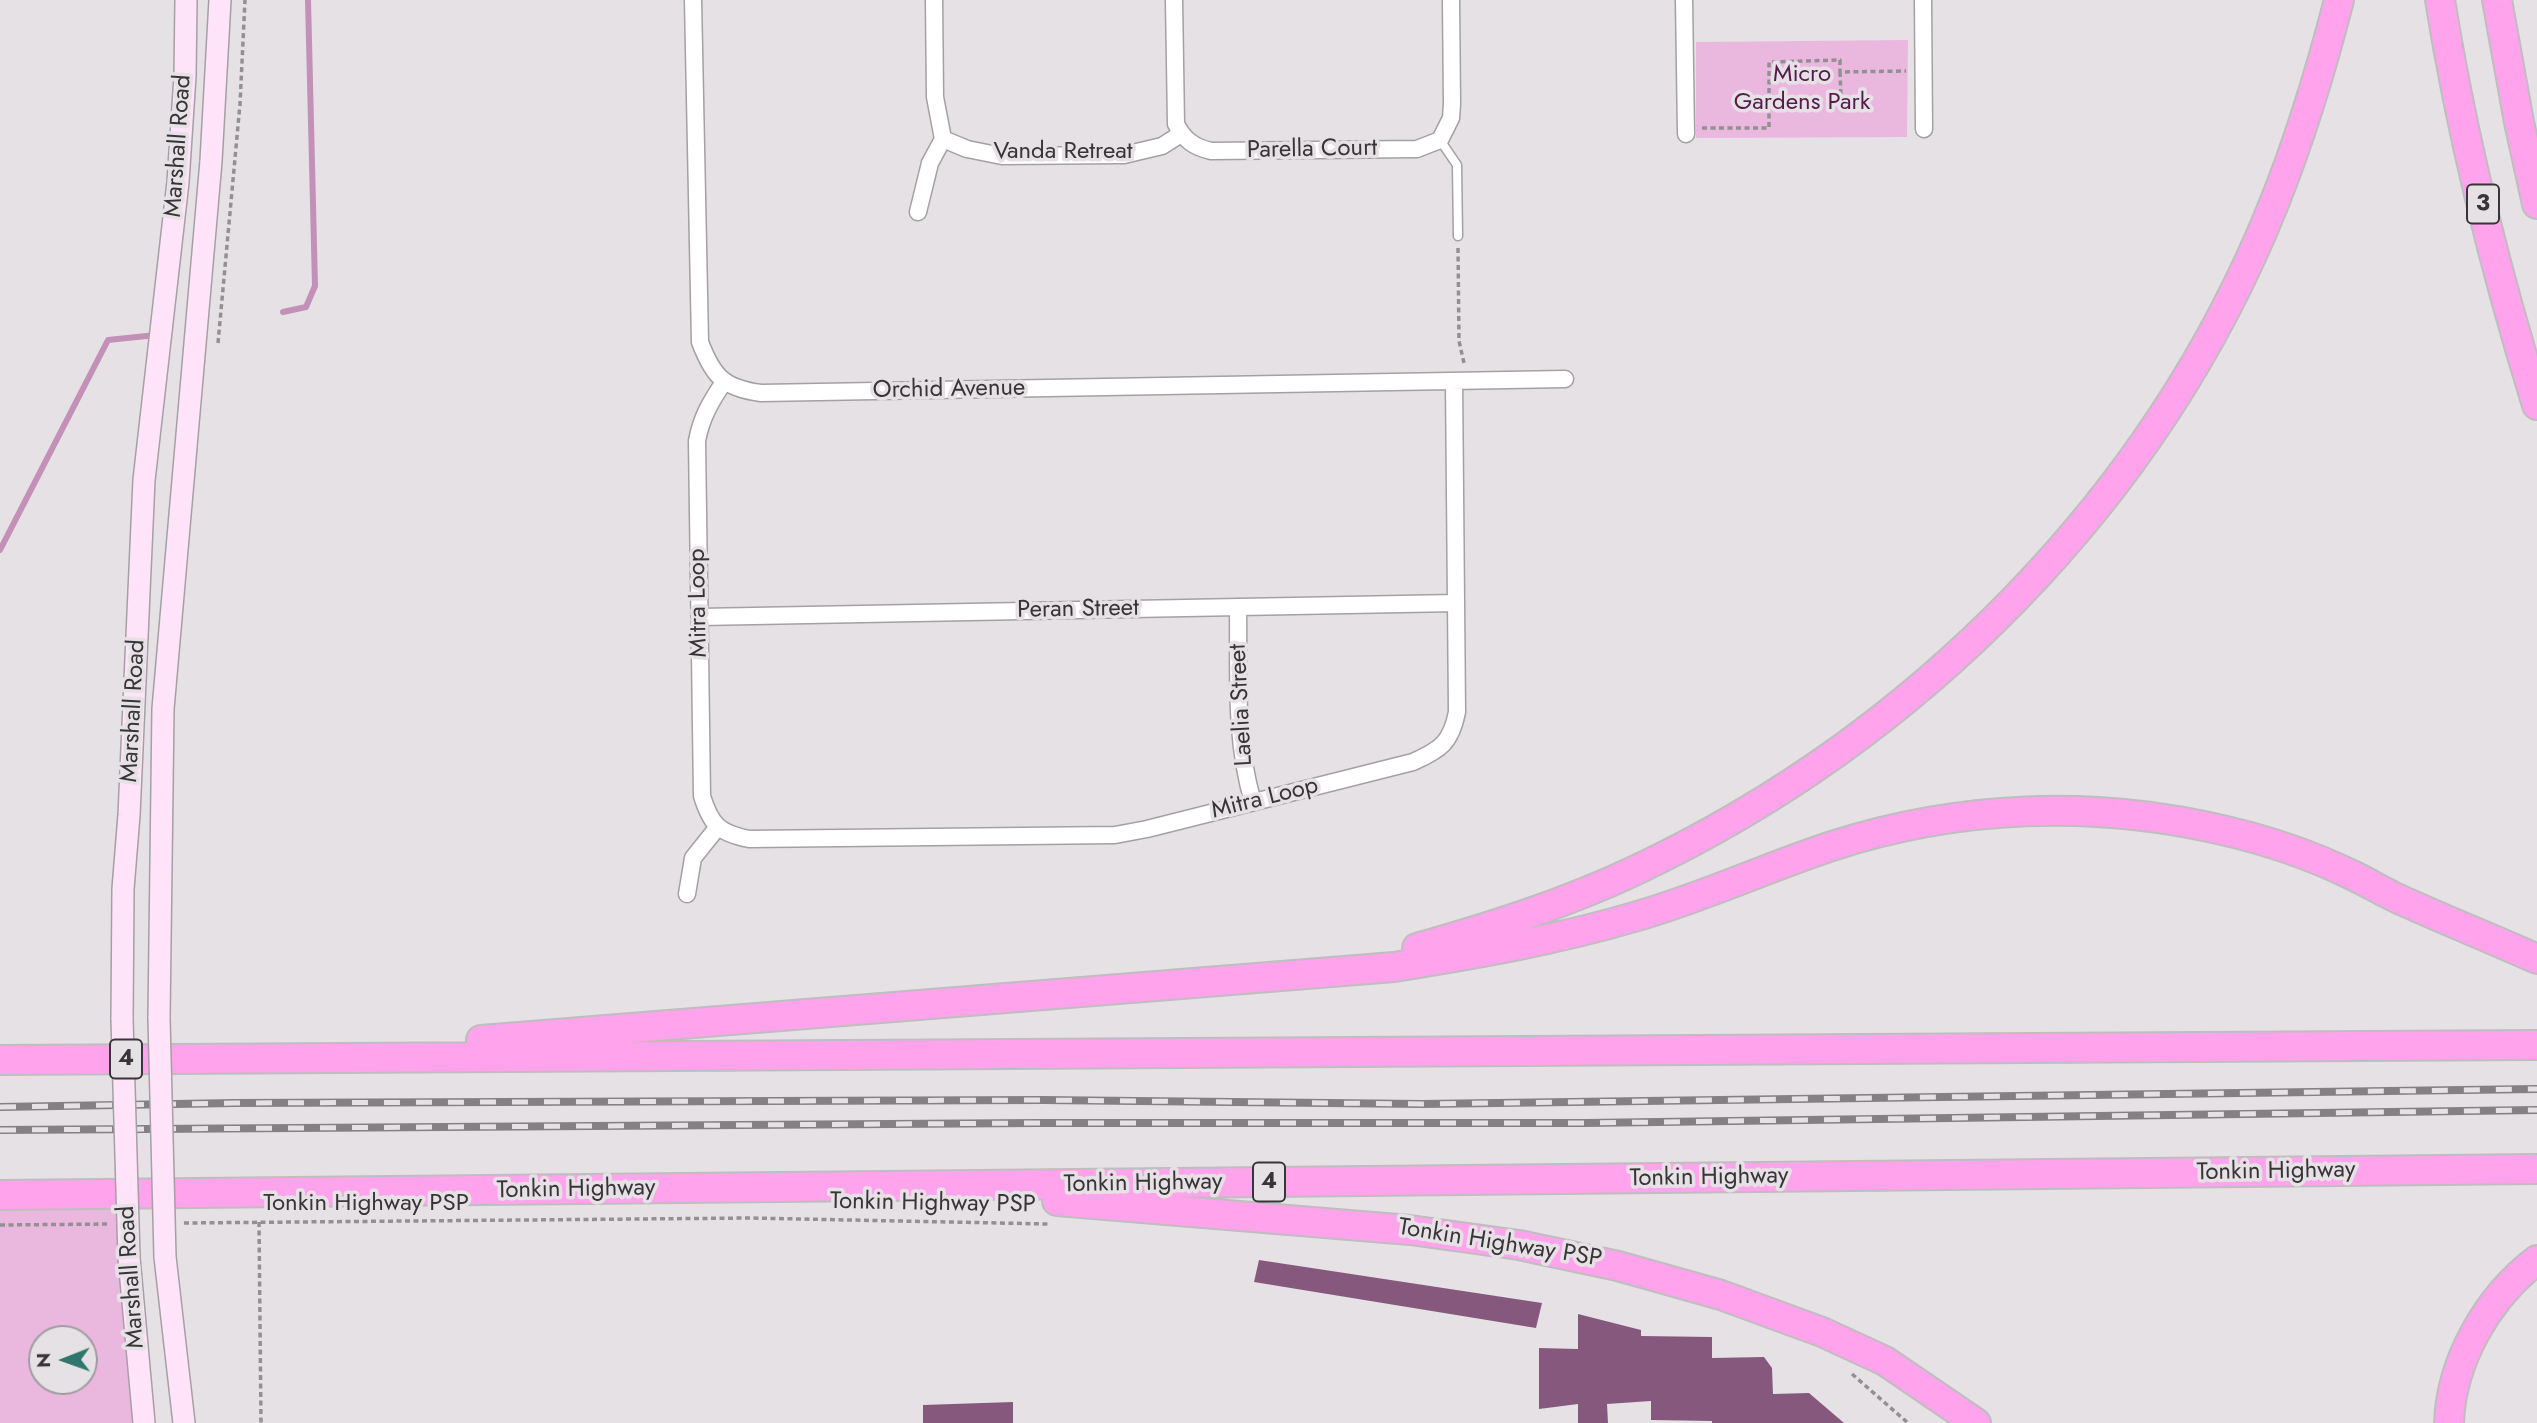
<!DOCTYPE html>
<style>
body{margin:0}
#map{position:relative;width:2537px;height:1423px;overflow:hidden;background:#e6e1e5;font-family:Jost,sans-serif}
canvas{display:block}
.north{position:absolute;left:28px;top:1325px;width:70px;height:70px;box-sizing:border-box;background:#e6e1e5;border:2px solid #a09c9f;border-radius:50%;rotate:269deg;font-size:19px;font-weight:700;line-height:28px;text-align:center;color:#373537}
.north::after{content:'';display:block;margin:auto;width:24px;height:32px;background:#2f766d;clip-path:polygon(50% 0,100% 100%,50% 72%,0 100%)}
</style>
<div id="map">
<canvas width="2537" height="1423"></canvas>
<div class="north">N</div>
</div>
<script>
const c = document.querySelector('canvas').getContext('2d');
c.lineJoin = 'round';
function fillPath(path, color) {
  c.fillStyle = color;
  c.fill(path, 'evenodd');
}
function stroke(path, color, width, dash) {
  c.strokeStyle = color;
  c.lineWidth = width;
  c.lineCap = dash ? 'butt' : 'round';
  c.setLineDash(dash || []);
  c.stroke(path);
}
function write(font, color, halo, rows, align = 'center') {
  c.font = font + ' Jost,sans-serif';
  c.lineWidth = 7;
  c.setLineDash([]);
  c.textBaseline = 'middle';
  c.strokeStyle = halo;
  c.fillStyle = color;
  for (const [text, x, y, turn = 0] of rows) {
    c.save();
    c.translate(x, y);
    c.rotate((+turn || 0) * Math.PI / 180);
    c.textAlign = isNaN(turn) ? turn : align;
    if (halo) c.strokeText(text, 0, 0);
    c.fillText(text, 0, 0);
    c.restore();
  }
}
fillPath(new Path2D(`
 M1908,40L1907,137L1696,138V42Z
 M128,1194L145,1423H0V1196ZM42,1339H84V1381H42Z`), '#eab8df');
stroke(new Path2D(`
 M283,312L306,307L315,286L308,0
 M0,550L108,340L156,335`), '#c390b8', 6);
fillPath(new Path2D(`
 M1259,1260L1542,1303L1536,1328L1254,1282Z
 M1578,1314L1641,1330V1336L1712,1337V1358L1764,1357L1772,1368L1773,1394L1809,1393L1844,1423H1712V1421L1651,1420V1401L1607,1404L1608,1423H1578V1404L1539,1409V1348L1578,1349Z
 M1013,1402V1423H923V1405Z`), '#87587d');
const service = new Path2D(`
 M1440,140L1457,165L1458,236`);
const minor = new Path2D(`
 M693,0L700,342C713,376 723,388 761,393L1565,379
 M934,0L935,97L943,139L967,149L1002,156L1124,155L1162,146L1181,134
 M1174,0L1176,124C1184,140 1194,147 1211,151L1417,149L1440,140L1451,118L1452,104L1451,0
 M1684,0L1686,134
 M1923,0L1924,129
 M918,212L930,163L943,139
 M724,382C711,401 701,418 697,441L702,796C711,825 719,833 749,839L1115,835L1147,829L1413,762C1440,750 1451,743 1457,712L1454,381
 M1238,607C1239,673 1234,739 1253,802
 M700,617L1456,603
 M687,894L693,858L717,828`);
const secondary = new Path2D(`
 M159,1018L163,709L211,161L220,0
 M122,1019L123,889L129,815L144,480L178,182L185,76L186,0
 M165,1257L184,1423
 M129,1258L144,1423`);
const motorway = new Path2D(`
 M2440,0C2462,137 2496,273 2537,405
 M2497,0L2519,122L2537,204
 M1417,948C1491,927 1564,904 1634,871C1918,737 2155,499 2273,206C2300,139 2321,70 2339,0
 M481,1040L1394,967C1475,954 1556,940 1634,917C1702,898 1765,868 1832,846C1958,805 2093,800 2222,830C2266,840 2311,855 2352,875C2371,884 2390,896 2410,904C2452,923 2495,940 2537,959
 M0,1060L2537,1045
 M0,1195L2537,1169
 M1057,1201L1410,1230L1519,1245L1618,1266L1721,1295L1822,1332L1885,1361L1976,1423
 M2449,1423C2451,1361 2488,1297 2537,1260`);
stroke(service, '#a4a0a3', 11);
stroke(minor, '#a4a0a3', 19);
stroke(secondary, '#a4a0a3', 24);
stroke(motorway, '#bfbebf', 32);
stroke(new Path2D(`
 M1840,72L1841,97
 M1755,100H1769
 M1702,128H1769V62L1840,60V72L1906,71
 M1458,248L1459,341L1464,363
 M218,343L240,104L245,0
 M259,1222L261,1423
 M184,1223L750,1218L1048,1224
 M0,1225L110,1224
 M1852,1374L1908,1423`), '#939093', 3.5, [5, 3.5]);
stroke(service, '#fff', 8);
stroke(minor, '#fff', 16);
stroke(secondary, '#ffe3f9', 21);
stroke(motorway, '#fea3ec', 28);
const rail = new Path2D(`
 M0,1107L234,1103L1042,1100L1422,1104L2537,1089
 M0,1130L1037,1123H1585L2537,1110`);
stroke(rail, '#848083', 8);
stroke(rail, '#e6e1e5', 5, [16]);
const secondaryBridge = new Path2D(`
 M159,1018L165,1257
 M122,1019L129,1258`);
stroke(secondaryBridge, '#a4a0a3', 24, []);
stroke(secondaryBridge, '#ffe3f9', 21);
for (const [x, y, w] of [
 [2483,204,32],
 [126,1059,32],
 [1269,1182,32]
]) {
  const box = new Path2D();
  box.roundRect(x - w / 2, y - 19.5, w, 39, 5);
  c.fillStyle = '#e6e1e5';
  c.fill(box);
  stroke(box, '#373537', 2);
}
write('bold 23px', '#373537', null, [
 ["3",2483,204],
 ["4",126,1059],
 ["4",1269,1182]
]);
write('24px', '#561a4d', '#e6e1e5', [
 ["Micro",1802,75],
 ["Gardens Park",1802,103]
]);
write('24px', '#373537', '#e6e1e5', [
 ["Marshall Road",179,146,-86],
 ["Parella Court",1312,150,-1],
 ["Vanda Retreat",1063,152],
 ["Orchid Avenue",949,390,-1],
 ["Mitra Loop",699,603,-91],
 ["Peran Street",1078,610,-1],
 ["Laelia Street",1242,705,-93],
 ["Marshall Road",134,711,-87],
 ["Mitra Loop",1265,799,-14],
 ["Tonkin Highway",2276,1172,-1],
 ["Tonkin Highway",1709,1178,-1],
 ["Tonkin Highway",1143,1184,-1],
 ["Tonkin Highway",576,1190,-1],
 ["Tonkin Highway PSP",366,1204],
 ["Tonkin Highway PSP",933,1204,1],
 ["Tonkin Highway PSP",1500,1244,9],
 ["Marshall Road",132,1277,-94]
]);
</script>
